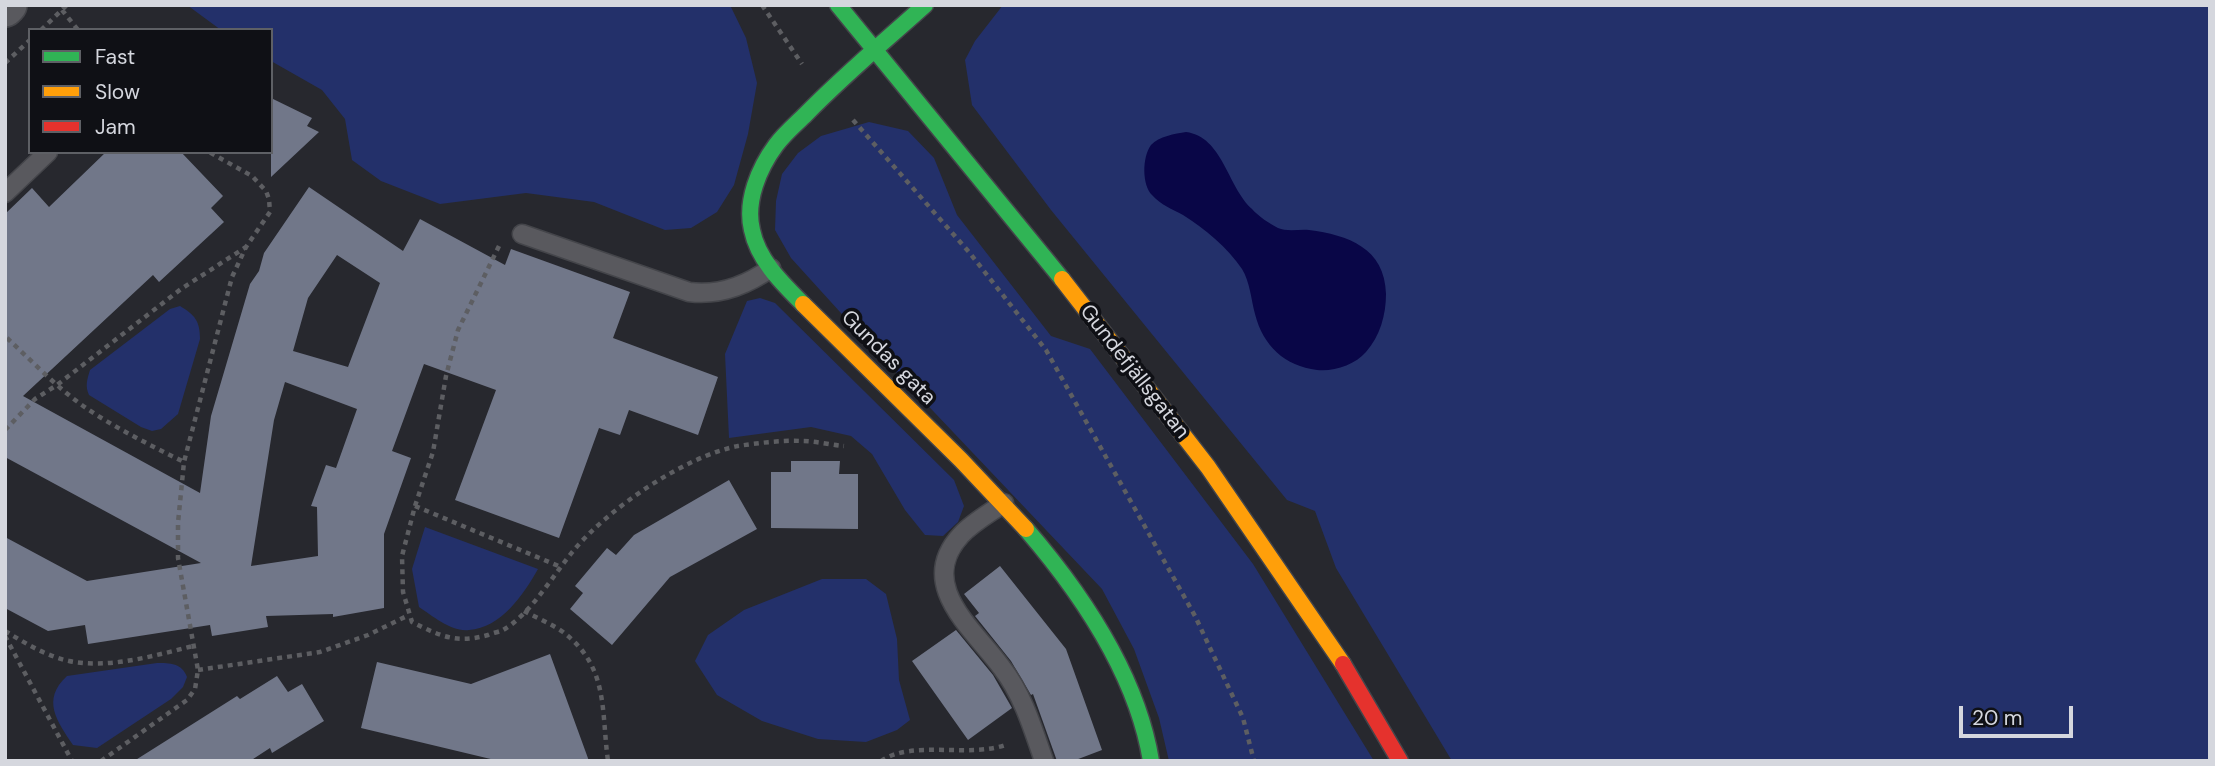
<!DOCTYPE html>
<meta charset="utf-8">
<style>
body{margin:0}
#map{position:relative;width:2215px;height:766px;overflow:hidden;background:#27282e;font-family:"DM Sans",sans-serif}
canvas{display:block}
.frame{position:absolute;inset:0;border:7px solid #d5d7de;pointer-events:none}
.legend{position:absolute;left:28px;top:28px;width:245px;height:126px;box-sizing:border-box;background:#0f1015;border:2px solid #5e6065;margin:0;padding:9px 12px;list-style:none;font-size:21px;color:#d5d7de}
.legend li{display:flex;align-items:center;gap:14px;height:35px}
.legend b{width:35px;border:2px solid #5e6065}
.scale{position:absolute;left:1959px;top:706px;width:114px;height:32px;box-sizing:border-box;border:4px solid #d5d7de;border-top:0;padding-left:9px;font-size:21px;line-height:24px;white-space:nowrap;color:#d5d7de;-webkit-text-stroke:5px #0f1015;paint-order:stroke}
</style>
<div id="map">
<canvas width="2215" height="766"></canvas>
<div class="frame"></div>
<ul class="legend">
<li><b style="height:9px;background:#30b455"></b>Fast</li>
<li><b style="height:9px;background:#ff9f0a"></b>Slow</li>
<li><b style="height:9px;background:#e5322d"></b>Jam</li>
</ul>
<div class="scale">20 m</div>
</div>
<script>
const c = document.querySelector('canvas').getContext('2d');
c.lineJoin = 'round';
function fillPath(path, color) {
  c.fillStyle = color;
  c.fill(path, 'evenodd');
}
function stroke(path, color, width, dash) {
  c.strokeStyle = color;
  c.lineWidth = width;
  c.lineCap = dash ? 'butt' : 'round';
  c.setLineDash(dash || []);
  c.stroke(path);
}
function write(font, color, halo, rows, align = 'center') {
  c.font = font + ' "DM Sans",sans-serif';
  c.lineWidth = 7;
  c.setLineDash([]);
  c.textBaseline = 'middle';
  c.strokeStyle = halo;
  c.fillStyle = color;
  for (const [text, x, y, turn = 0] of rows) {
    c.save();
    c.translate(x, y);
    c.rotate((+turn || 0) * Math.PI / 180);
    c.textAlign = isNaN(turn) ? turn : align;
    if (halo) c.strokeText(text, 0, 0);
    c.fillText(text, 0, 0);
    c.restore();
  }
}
fillPath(new Path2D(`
 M187,5H730L746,38L757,83L748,134L734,185L717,212L691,228L665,230L594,202L526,193L440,204L381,181L352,160L345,119L322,90L271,61V30H221Z
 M1003,5H2210V761H1452L1336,568L1315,511L1287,500L1051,210L972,105L965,60L975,41Z
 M869,122L908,131L934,158L957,215L1051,336L1090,349L1253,564L1374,761H1169L1159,718L1134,649L1102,589L860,334L791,258L775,230L776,201L782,174L798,153L821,136Z
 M760,298L775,303L954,480L964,506L958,522L943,536L925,535L905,510L872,454L851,436L811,427L729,438L725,354L747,301Z
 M180,306C195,315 200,321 200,339L178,414L161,429L152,431L141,427L89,395C85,386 87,380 90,370L170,309Z
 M425,527L538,569C524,594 501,628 469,630C451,632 433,616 419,607L412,569Z
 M822,579H866L886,594L897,639L899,680L910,720L897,730L866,742L818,739L762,721L717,695L695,661L708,635L744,610Z
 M157,663C170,663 182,663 187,677L183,687L171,699L97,748L73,745C57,721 41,700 67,676Z`), '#23306a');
fillPath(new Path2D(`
 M1186,132C1223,137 1227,186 1252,209C1258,216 1270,224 1278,228C1287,232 1300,229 1309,230C1348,235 1385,248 1386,294C1386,315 1380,336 1366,352C1355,365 1333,372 1317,370C1285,366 1263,346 1255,314C1251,299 1250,282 1242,269C1228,248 1204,228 1183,215C1172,209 1161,205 1152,195C1142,185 1142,157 1151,145C1159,136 1175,134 1186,132Z`), '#090647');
fillPath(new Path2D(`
 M271,98L312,118L307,126L319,132L271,177Z
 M106,152H181L223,196L211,208L224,222L159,282L153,275L23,396L200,493L211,416L250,284L259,271L264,253L309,187L403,251L420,219L505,265L511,249L630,292L613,338L718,377L698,435L629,410L620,435L599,428L559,538L455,500L496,390L424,364L392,451L411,458L384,534V608L333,617V614L266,616L268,627L212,636L210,625L88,644L85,625L48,631L5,608V537L87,581L201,563L5,457V214L32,188L49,207ZM337,255L380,283L348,367L293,351L308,298ZM285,382L357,409L336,468L326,465L311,506L317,507L318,556L251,566L274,420Z
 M791,461H840L839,474H858V529L771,528V472H791Z
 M729,480L757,529L670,577L612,645L570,609L583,593L575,586L607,548L616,555L634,535Z
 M1000,566L1066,649L1102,750L1073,761H1057L1033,694L1031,695L1011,661L975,616L979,613L964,594Z
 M956,630L993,675L1012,708L968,740L912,661Z
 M550,654L589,761H499L361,728L377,662L471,684Z
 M277,676L288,692L302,684L324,721L272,753L270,748L250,761H134L237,696L240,699Z`), '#717789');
const lane = new Path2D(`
 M5,193L48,152
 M522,234L689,292C719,296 747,285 771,268
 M1004,503C990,513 973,522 961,535C915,585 974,629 1002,668C1023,695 1033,729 1044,761`);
const street = new Path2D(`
 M5,8L8,5`);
const fast = new Path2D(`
 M838,5L1062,279
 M803,304C782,283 758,260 752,230C745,201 759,168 776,145C785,133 796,124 806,114C844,75 885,41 925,5
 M1026,529C1082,594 1137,675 1151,761`);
const slow = new Path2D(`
 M1062,279L1208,467L1343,664
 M803,304L961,460L1026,529`);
const jam = new Path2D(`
 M1343,664L1400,761`);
stroke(lane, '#44454a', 21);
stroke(street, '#44454a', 40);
stroke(fast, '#44454a', 19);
stroke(slow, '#44454a', 19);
stroke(jam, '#44454a', 19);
stroke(new Path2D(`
 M762,5L802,64
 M62,10L78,30
 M41,30L67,5
 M5,63L30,40
 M853,120L969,252L1046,350L1195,616L1243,718L1254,761
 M499,246L458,330L446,376L433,452L415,506L402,556L403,592L412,622C440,636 456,644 488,635C492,633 499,632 503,630C531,614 553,575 574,550C608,509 685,456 738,446C758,443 782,440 802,441C816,441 831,445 844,446
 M7,338C33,362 59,390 89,410C119,430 152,446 184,462
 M5,430L35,399L57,385L181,289L246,247
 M415,506L561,567
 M524,611C537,618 552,624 563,632C609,667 601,710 608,761
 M5,631C25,643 46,656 69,661C109,669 153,656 193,646
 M5,636L72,761
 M198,670L320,652L368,635L409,615
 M101,761L187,700L195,689L198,670L178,558V523L184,462L232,277L246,247L270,212L269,199L266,191L252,176L209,152
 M881,761C913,739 970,759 1008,744`), '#5d5e62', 4.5, [5, 5]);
stroke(lane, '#59595e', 18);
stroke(street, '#59595e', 37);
stroke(fast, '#30b455', 16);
stroke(slow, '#ff9f0a', 16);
stroke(jam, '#e5322d', 16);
write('21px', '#d5d7de', '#0f1015', [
 ["Gundas gata",888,358,45],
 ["Gundefjällsgatan",1134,372,52]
]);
</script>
